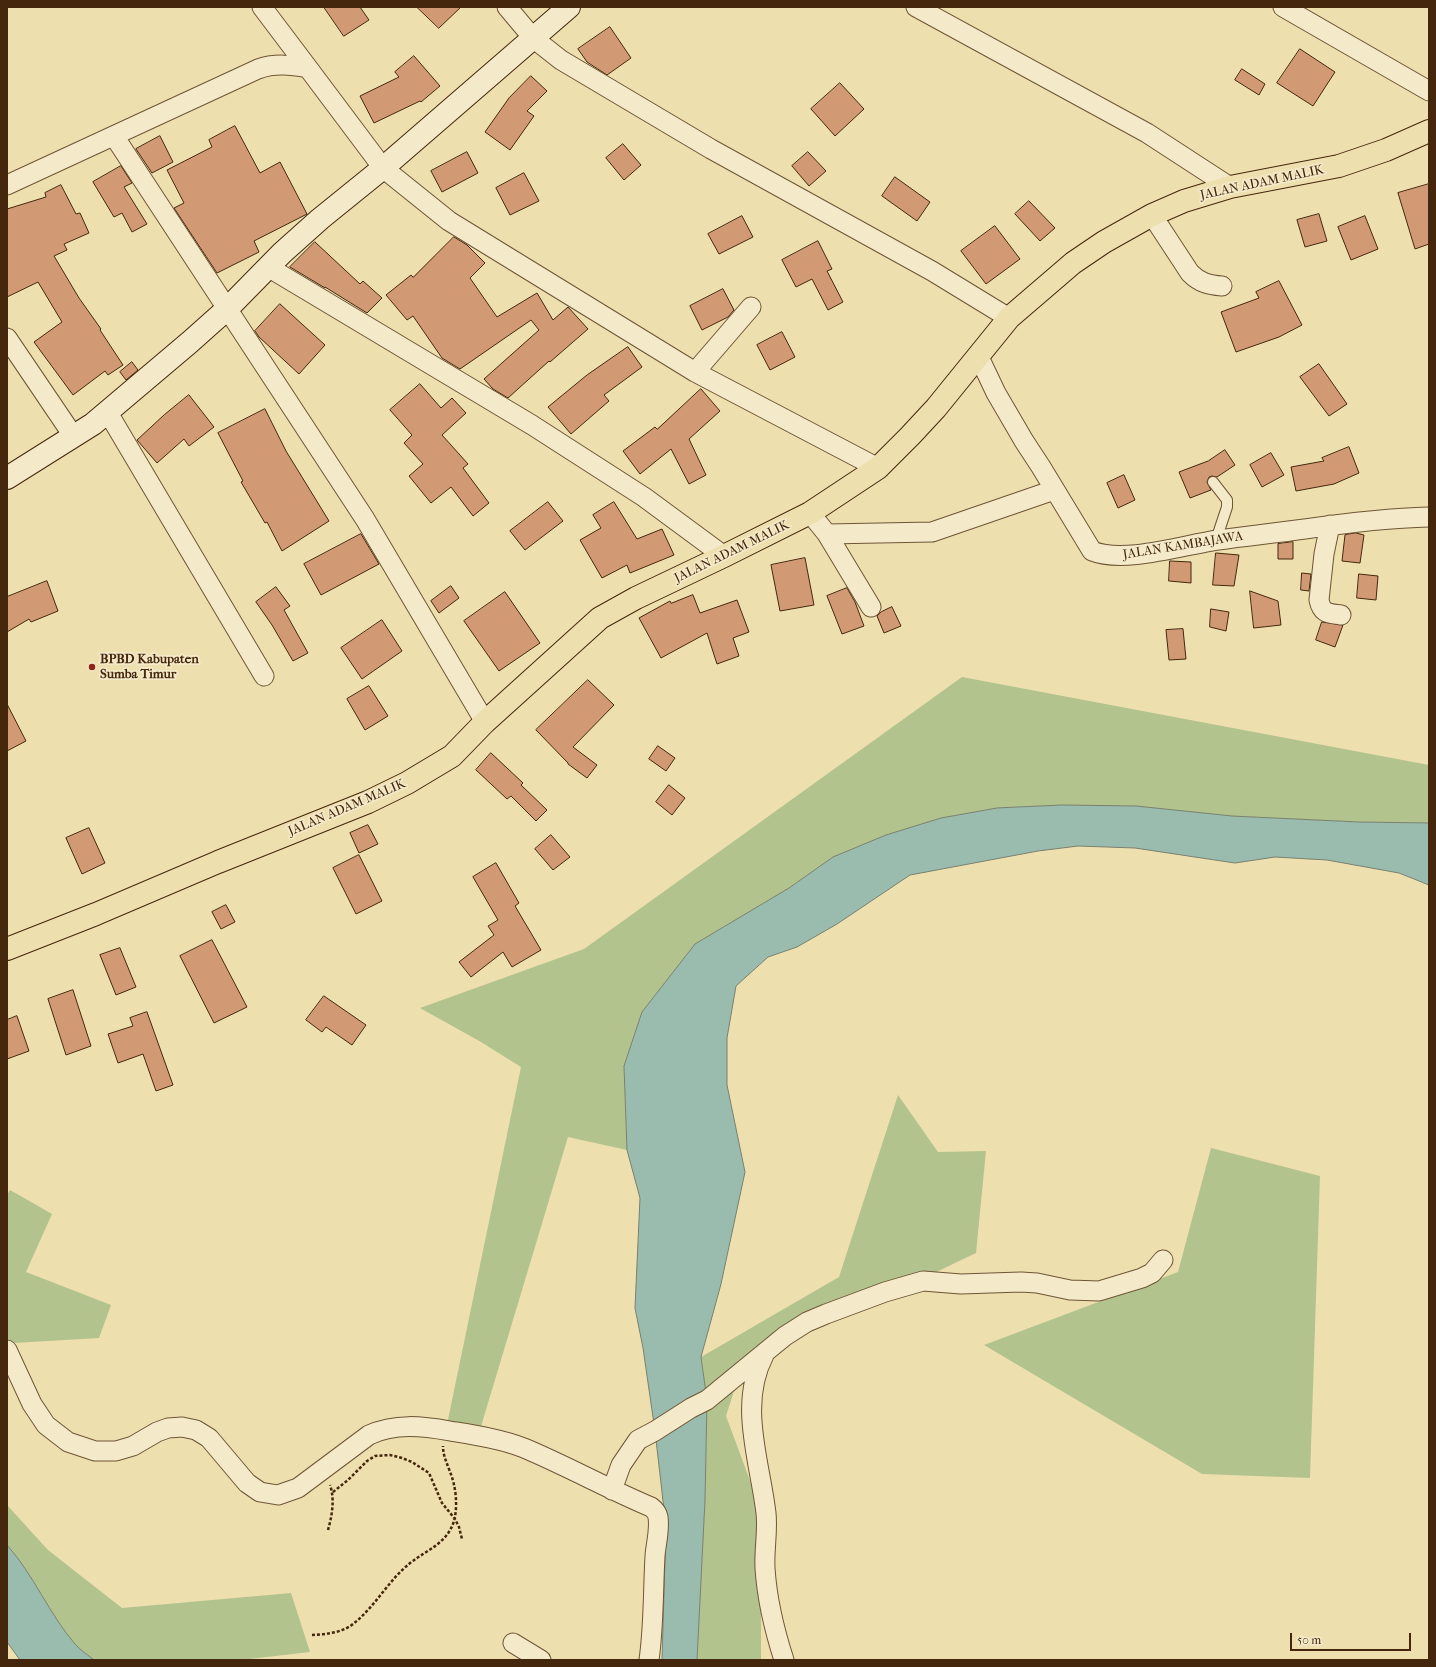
<!DOCTYPE html>
<style>
body{margin:0}
#map{position:relative;width:1436px;height:1667px;overflow:hidden;background:#eedfae;font-family:"IM FELL French Canon",serif}
canvas{display:block}
.frame{position:absolute;inset:0;border:8px solid #44270d;pointer-events:none}
.scale{position:absolute;left:1290px;top:1633px;width:121px;height:18px;box-sizing:border-box;border:2px solid #44270d;border-top:0;padding-left:5px;font-size:12px;line-height:14px;white-space:nowrap;color:#44270d;-webkit-text-stroke:3px #f4eaca;paint-order:stroke}
</style>
<div id="map">
<canvas width="1436" height="1667"></canvas>
<div class="frame"></div>
<div class="scale">50 m</div>
</div>
<script>
const c = document.querySelector('canvas').getContext('2d');
c.lineJoin = 'round';
function fillPath(path, color) {
  c.fillStyle = color;
  c.fill(path, 'evenodd');
}
function stroke(path, color, width, dash) {
  c.strokeStyle = color;
  c.lineWidth = width;
  c.lineCap = dash ? 'butt' : 'round';
  c.setLineDash(dash || []);
  c.stroke(path);
}
function write(font, color, halo, rows, align = 'center') {
  c.font = font + ' "IM FELL French Canon",serif';
  c.lineWidth = 3.5;
  c.setLineDash([]);
  c.textBaseline = 'middle';
  c.strokeStyle = halo;
  c.fillStyle = color;
  for (const [text, x, y, turn = 0] of rows) {
    c.save();
    c.translate(x, y);
    c.rotate((+turn || 0) * Math.PI / 180);
    c.textAlign = isNaN(turn) ? turn : align;
    if (halo) c.strokeText(text, 0, 0);
    c.fillText(text, 0, 0);
    c.restore();
  }
}
fillPath(new Path2D(`
 M962,677L1429,765V823L1359,822L1232,816L1136,806L1063,805L997,808L941,818L886,835L833,857L789,888L695,944L642,1012L624,1066L627,1150L568,1137L476,1443L444,1439L521,1067L481,1042L420,1008L584,949Z
 M898,1095L938,1152L986,1151L976,1253L932,1274L818,1310L743,1363L726,1416L765,1521L761,1560V1660H697L705,1500L707,1400L701,1357L839,1277Z
 M1211,1148L1320,1176L1310,1478L1202,1474L984,1345L1178,1272Z
 M10,1190L52,1214L26,1272L111,1305L99,1338L14,1343L7,1339V1195Z
 M7,1505L48,1550L122,1608L291,1593L310,1652L241,1660H94C88,1655 80,1650 75,1644C49,1614 34,1575 7,1545Z`), '#b3c38e');
const water = new Path2D(`
 M1063,805L1136,806L1232,816L1359,822L1429,823V885L1399,873L1327,860L1275,857L1235,863L1135,848L1078,846L1038,851L910,875L837,924L797,947L768,957L736,986L727,1038V1085L745,1172L721,1284L701,1357L707,1400L705,1500L697,1660H662L666,1527L655,1431L643,1348L635,1308L640,1198L627,1150L624,1066L642,1012L695,944L789,888L833,857L886,835L941,818L997,808Z
 M7,1545C34,1575 49,1614 75,1644C80,1650 88,1655 94,1660H20L7,1642Z`);
fillPath(water, '#9abcaf');
stroke(water, '#78806e', 1);
const building = new Path2D(`
 M324,7H360L369,20L344,36Z
 M417,7H461L439,28Z
 M610,27L631,58L607,75L587,62L578,49Z
 M1300,49L1335,72L1313,106L1277,83Z
 M414,56L440,86L421,102L420,101L374,123L360,96L399,77L395,72Z
 M1242,69L1265,84L1259,95L1235,80Z
 M531,76L547,91L527,111L534,116L510,150L485,132L509,98Z
 M840,83L864,109L835,136L811,109Z
 M235,126L260,173L280,162L307,214L254,241L259,252L217,273L174,208L184,203L167,170L212,147L209,140Z
 M160,136L173,162L152,173L136,149Z
 M623,144L641,165L624,180L606,158Z
 M467,152L478,173L442,192L431,171Z
 M808,152L826,171L809,186L792,166Z
 M121,166L132,183L124,187L147,224L132,232L122,213L114,217L93,182Z
 M524,173L539,201L510,215L496,188Z
 M895,177L930,202L917,221L882,196Z
 M1429,184V244L1415,249L1398,193Z
 M61,185L76,214L80,213L89,233L64,244L67,250L54,256L79,298L101,329L100,330L123,365L108,375L105,371L73,395L34,342L62,322L38,282L7,297V209L46,197L45,193Z
 M1029,201L1055,228L1040,241L1015,214Z
 M1319,214L1327,241L1305,247L1297,220Z
 M742,216L753,237L719,254L708,234Z
 M1365,216L1378,249L1351,260L1338,227Z
 M995,226L1020,259L986,284L961,251Z
 M454,237L467,245L485,263L470,278L497,317L537,293L553,320L568,307L588,329L550,362L549,361L508,398L493,389L484,379L539,330L531,320L460,369L442,358L413,316L407,320L386,295L411,275L413,277Z
 M818,241L832,269L827,271L843,302L828,310L812,279L796,287L782,260Z
 M315,242L360,284L363,281L382,298L367,313L325,287V288L290,267Z
 M1279,281L1302,325L1279,337L1236,352L1221,312L1259,298L1256,292Z
 M723,289L734,310L728,317L702,330L690,306Z
 M280,304L325,345L299,374L259,337L255,331Z
 M782,332L795,357L770,370L757,345Z
 M628,347L642,367L604,395L609,401L571,434L548,407L587,375Z
 M132,362L138,370L126,380L120,372Z
 M1319,364L1347,404L1329,416L1300,377Z
 M420,384L441,408L452,398L466,413L442,435L468,464L463,468L489,503L473,516L451,487L431,503L409,476L423,464L404,443L412,435L390,410Z
 M701,389L720,411L689,439L706,475L689,484L671,449L640,474L623,451L655,427L657,429Z
 M189,395L214,427L189,446L184,439L157,463L137,440L164,415Z
 M265,409L286,451L329,521L282,551L267,522L265,523L241,482L243,481L218,433Z
 M1349,447L1359,473L1334,484L1296,491L1291,467L1324,461L1322,458Z
 M1225,450L1235,465L1217,477L1212,476L1209,477L1207,482L1211,490L1190,498L1179,472L1208,461Z
 M1271,453L1284,475L1262,487L1250,465Z
 M1124,475L1135,500L1118,508L1107,483Z
 M548,502L563,521L525,550L510,531Z
 M614,502L637,539L662,529L674,555L630,573L627,565L602,578L580,540L601,528L593,515Z
 M1356,533L1364,535L1360,563L1342,561L1345,535Z
 M361,534L379,564L321,595L304,564Z
 M1293,542V559H1278V544Z
 M1216,553L1239,555L1234,586L1213,585Z
 M805,558L814,605L780,611L771,565Z
 M1170,561L1191,562V583L1169,581Z
 M1302,573L1311,574L1309,591L1301,590Z
 M1359,574L1378,576L1376,600L1357,598Z
 M47,581L58,611L31,622L29,619L7,632V597Z
 M451,586L459,598L439,613L431,601Z
 M276,587L290,606L284,610L308,653L293,661L272,625L256,602Z
 M847,588L855,602L864,626L842,634L827,596Z
 M1250,591L1278,601L1281,625L1254,628Z
 M505,592L540,643L499,671L464,621Z
 M693,595L700,613L737,600L749,632L733,638L739,656L717,664L707,633L661,658L639,618L670,601L671,603Z
 M892,607L901,626L884,633L877,616L881,612Z
 M1211,609L1229,612L1226,631L1210,627Z
 M382,620L402,651L362,679L341,648Z
 M1322,622L1343,625L1335,647L1316,640Z
 M1183,629L1186,659L1169,660L1166,630Z
 M588,680L614,705L573,747L597,765L587,778L568,764V763L536,730Z
 M369,686L388,716L365,730L347,699Z
 M7,704L26,741L7,751Z
 M658,746L675,758L666,771L649,759Z
 M491,753L523,783L521,785L547,810L536,821L511,796L507,799L476,770Z
 M669,785L685,798L672,815L656,802Z
 M368,825L378,844L359,853L350,833Z
 M89,828L105,863L82,874L66,838Z
 M551,835L570,857L553,870L535,849Z
 M359,855L382,901L356,914L333,868Z
 M496,863L519,903L515,906L541,950L512,967L503,952L471,977L459,962L494,935L488,926L498,920L473,877Z
 M226,905L235,922L221,929L212,912Z
 M212,940L247,1007L214,1023L180,956Z
 M120,948L136,987L116,995L100,955Z
 M73,990L91,1046L66,1055L48,999Z
 M324,996L366,1025L352,1045L326,1027L322,1032L306,1020Z
 M147,1012L173,1085L156,1091L143,1054L118,1063L108,1034L133,1026L130,1018Z
 M17,1016L29,1051L7,1059V1020Z`);
fillPath(building, '#d29a74');
stroke(building, '#44270d', 1);
const lane = new Path2D(`
 M1213,482L1227,500V507L1216,540`);
const street = new Path2D(`
 M262,7L308,68
 M507,7L533,38L561,60L711,149L932,271L1009,318
 M916,7L1147,133L1230,187
 M1283,7L1429,91
 M114,136L365,519L485,722
 M7,185L258,69C275,63 291,65 308,68L383,168L449,221L695,372L878,468
 M1152,215L1190,273C1200,283 1209,285 1222,286
 M268,267L532,425L644,497L724,556
 M7,338L74,437
 M978,355L996,393L1024,441L1041,467L1092,551C1124,564 1183,545 1218,540C1247,536 1276,533 1305,529C1346,523 1387,518 1429,517
 M695,372L751,307
 M107,411L264,676
 M810,513L827,534L932,532L1054,490
 M1330,525L1324,554L1319,600C1322,614 1328,613 1341,615
 M827,534L871,607
 M7,1350L32,1404L46,1425L68,1442L95,1451H116L133,1446L157,1432L168,1428L182,1427L196,1430L209,1438L247,1483L260,1492L278,1495L298,1488L369,1435C395,1423 422,1426 450,1431C474,1435 501,1439 524,1448C567,1466 608,1489 651,1507C655,1510 657,1512 658,1517C660,1530 656,1543 655,1556C653,1591 654,1625 649,1660
 M764,1355C738,1405 760,1461 766,1513C768,1531 764,1550 765,1568C767,1600 774,1629 784,1660
 M612,1490L621,1465L638,1440L655,1431L691,1408L707,1400L785,1336L807,1322L826,1314L885,1292L923,1281L961,1284L1021,1282L1037,1283L1070,1290L1099,1291L1142,1278L1152,1273L1163,1260
 M513,1643L541,1660`);
const secondary = new Path2D(`
 M7,478L93,424L190,342L227,309L282,253L320,219L383,168L569,7`);
const highway = new Path2D(`
 M7,949L96,914L218,862L368,802L407,783L452,756L485,722L600,618L636,598L724,556L810,513L878,468L910,436L936,408L1009,318L1073,263L1104,242L1152,215L1184,201L1230,187L1339,166L1386,150L1429,131`);
stroke(lane, '#6e5535', 12);
stroke(street, '#6e5535', 21);
stroke(secondary, '#44270d', 24);
stroke(highway, '#44270d', 24);
stroke(new Path2D(`
 M333,1492L348,1480L367,1461L375,1456L390,1455L402,1458L412,1462L429,1473L442,1503L455,1519L459,1527L462,1539
 M328,1530C332,1516 335,1499 330,1485
 M312,1635C326,1634 342,1633 353,1624C375,1607 388,1581 409,1564C426,1550 447,1544 454,1521C458,1506 456,1486 450,1472C447,1463 443,1456 443,1446`), '#44270d', 2.5, [3, 2]);
stroke(lane, '#f4eaca', 10);
stroke(street, '#f4eaca', 19);
stroke(secondary, '#f4eaca', 22);
stroke(highway, '#eedfae', 22);
for (const [x, y, r, color] of [
 [92,667,4,"#8f2418"]
]) {
  const dot = new Path2D();
  dot.arc(x, y, r, 0, 2 * Math.PI);
  c.fillStyle = color;
  c.fill(dot);
  stroke(dot, '#f4eaca', 1.5);
}
write('13px', '#44270d', '#f4eaca', [
 ["JALAN ADAM MALIK",1262,183,-12],
 ["JALAN KAMBAJAWA",1183,546,-9],
 ["JALAN ADAM MALIK",732,552,-26],
 ["JALAN ADAM MALIK",347,808,-23]
]);
write('bold 13px', '#44270d', '#f4eaca', [
 ["BPBD Kabupaten",100,660],
 ["Sumba Timur",100,675]
], 'left');
</script>
